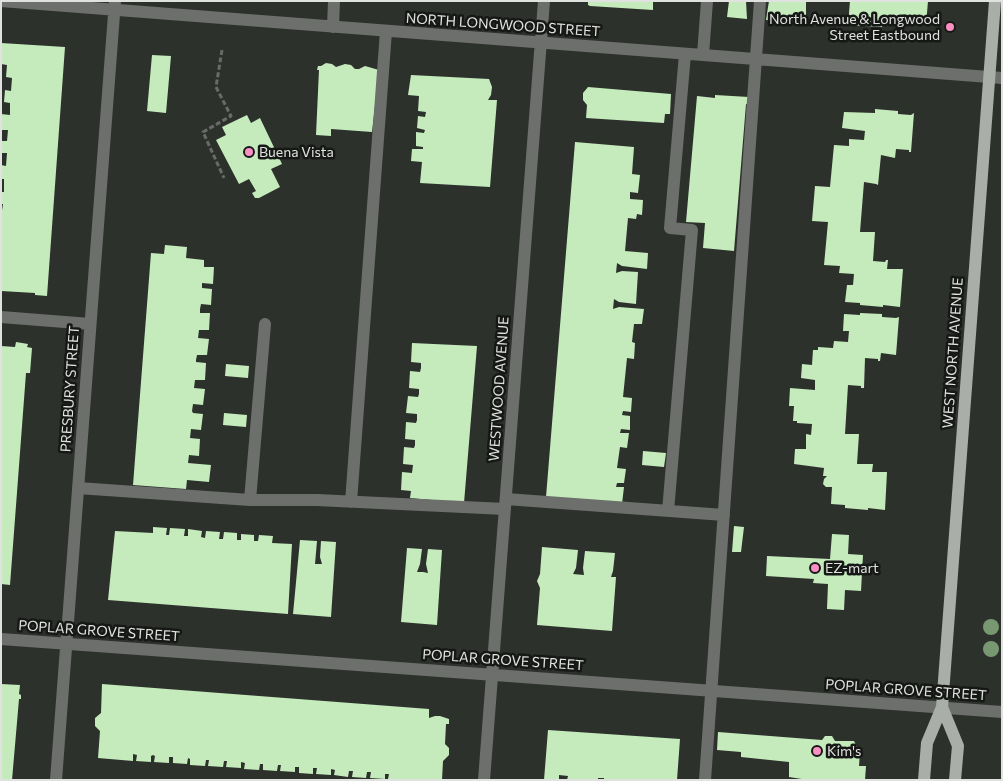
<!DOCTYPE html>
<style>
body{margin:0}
#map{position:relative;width:1003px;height:781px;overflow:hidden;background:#2d312c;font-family:Commissioner,sans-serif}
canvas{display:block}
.frame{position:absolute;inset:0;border:2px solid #e0e2df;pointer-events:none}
</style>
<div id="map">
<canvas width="1003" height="781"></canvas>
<div class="frame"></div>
</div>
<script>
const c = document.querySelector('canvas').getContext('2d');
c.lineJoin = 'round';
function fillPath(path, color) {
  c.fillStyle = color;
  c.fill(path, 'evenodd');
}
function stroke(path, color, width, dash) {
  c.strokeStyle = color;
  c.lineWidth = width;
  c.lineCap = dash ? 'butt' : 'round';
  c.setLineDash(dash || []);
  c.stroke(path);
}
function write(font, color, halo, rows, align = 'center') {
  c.font = font + ' Commissioner,sans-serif';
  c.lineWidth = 5;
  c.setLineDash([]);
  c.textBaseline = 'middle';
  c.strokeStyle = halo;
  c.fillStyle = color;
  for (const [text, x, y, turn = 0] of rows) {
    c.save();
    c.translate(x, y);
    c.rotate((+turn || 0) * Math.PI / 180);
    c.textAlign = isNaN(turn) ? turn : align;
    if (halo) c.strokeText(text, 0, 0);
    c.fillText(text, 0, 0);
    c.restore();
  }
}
fillPath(new Path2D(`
 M588,1H653V10L590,6L588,5Z
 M729,1H746L747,19L727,17Z
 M769,1H806V23L766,20Z
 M850,1H928L926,25L883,21L882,27L848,25Z
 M1,43L65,47L47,296L35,295V293L1,291V217L3,204H1V192H4V179H1V165L6,166L7,153H1V141H7L8,130H1V114L10,115V103L4,102L5,90L11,91L12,78L6,77L7,65L1,64Z
 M152,55L171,56L166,113L147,111Z
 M326,63L332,64L336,67L345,64L351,65L355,69H359L365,66L379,70L372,132L331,129V136L316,135L319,70H317L318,66H321Z
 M411,75L489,79L492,87L491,95L488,100H497L490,187L420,183L422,162L411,161L412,149H423V147L416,146V132L424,133L425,130L417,128L418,116L425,117L426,112L418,111L419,96L408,95Z
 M588,87L671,94L670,114H665L664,123L586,118L587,105L583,100V93Z
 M715,95L749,97V105L746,104L734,251L703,248L705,223L686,222L697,96L715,98Z
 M875,109L898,111V114L911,115L914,113L911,152H909V150L896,149L895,158L881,155L878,185L876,184L864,182L860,232H875L873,261L885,262L886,260H888L887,269H903L900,307L883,305V307L860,305V303L845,302L847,285H853L854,274L839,273L840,266L824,265L828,222L812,221L815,186L830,187L834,145L849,146V139L864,140L865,131L842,128L844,112L875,113Z
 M247,115L251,123L260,118L282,164L271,169L280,187L259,198H255L252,193L256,191L249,179L239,184L216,140L226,135L222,127Z
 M575,142L634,147L632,174L640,175L638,193L630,192V199L643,200L642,215L637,214L636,219L628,218L625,251L648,253L647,269L622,266L617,263L616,273L622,271L638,272L636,304L619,302L614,299L613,309L619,307L644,309L642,324H634L632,342L635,343L634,359L627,358L623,397L632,398L631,412L623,411L622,415L630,416V430L621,429L620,433H629L627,448L620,447L617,468L626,469L624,483H617L616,487H624L622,504L546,497Z
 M165,245L187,247L186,258L204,260V267H214L213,284L202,283V288L212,289L211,305L201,304L200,309V313H210L209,330H199L198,338L209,339L207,355H197L196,360V362L206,363L205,380H195L194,388L205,389L203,405L193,404L192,411L193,413L203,414L201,430L191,429L190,438L200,439L199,456L189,455L188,463L211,465L209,482L187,480L186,489L133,485L151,253L164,254Z
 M860,313L882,314V317L896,318L899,317L896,355L881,353L880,361H878V359L865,358L864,388H861V386L848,385L845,434H859L857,464H873L872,472H887L885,510L868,508V510L845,508V505L831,504L832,487H826L823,484L824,479L827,476H823L824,468L794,464L795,449H806V434L811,435L812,424L797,423V421H793L794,406H789L790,388L815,390V380L801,378L802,364L812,365L813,350H818V347L833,348L834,341L848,342L849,331H843L844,314L860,315Z
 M16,342L28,344L27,347L32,348L30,373H26L10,585L1,584V346L15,347Z
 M412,343L477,346L464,503L410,498L411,491L401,490L402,472L412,473L413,465L403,464L404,447L414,448L415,445V440L405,439L406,422L416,423L417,420V414L406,413L408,396L418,397L419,394V389L409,388L410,371L420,372L421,368V363L411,362Z
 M226,364L249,366L248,378L225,376Z
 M224,413L247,415L246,427L223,425Z
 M643,451L666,453L664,467L642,465Z
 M734,526L744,527L741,552H732Z
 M153,527L167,528L166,535H169L170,528L185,529L184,536H188V529L202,531L201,537L205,538L206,531L220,532L219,539H223L224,532L237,533V540H241V534L254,535V541H258L259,535L273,536L272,543L292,544L288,614L108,600L115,531L153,533Z
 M832,534L849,535L848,554L863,555L861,591L845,590L844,610L827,609L828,584L813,583L814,579L766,576L767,556L830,559Z
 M300,540L317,541L315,564H322L320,557L321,541L336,542L331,617L293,614Z
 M542,547L578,550L576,568L573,574L584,575L583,568L585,551L615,553L613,571L611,577H616L612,631L537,625L540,588L537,581L540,574Z
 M407,548L422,549L420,564L417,572H423L428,573L426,564L428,549L442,550L437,625L401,622Z
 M1,684L20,685L19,694L21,695V699H19L12,780H1Z
 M102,684L429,709V718L435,716H440L449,719V724H446L445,744L449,748V755L443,761L442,780L388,779L389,774H385V779L370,778L371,772H367L366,778L352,777L353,771H349L348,777L334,775L335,770L331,769V775L316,774L317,768H313V774L299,773V767H295V772L280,771L281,765H278L277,771L263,770V764H260L259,770L244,769L245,763L241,762V768L226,767L227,761H224L223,767L208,766L209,760H206L205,766L190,765V759L188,758L187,764L173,763V757H169V763L154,762L155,756L153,755L151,756V762L136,761L137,755L133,754V761L98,758L100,731L95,726V718L101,713Z
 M548,730L680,739L677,780H604V778H598V780H567L568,776L559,775V780H544Z
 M718,732L822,740L825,736H832L835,741H854L857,747L855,752H860L859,766H866L865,780H808L789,777V762L741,757V752L717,750Z`), '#c5ebbd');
stroke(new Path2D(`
 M222,50L216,87L231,116L203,132L224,178`), '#686b67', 3, [5, 2.5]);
stroke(new Path2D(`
 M1,1L1002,78
 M333,27L334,1
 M703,55L707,1
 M1,317L90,324
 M78,488L250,500H317L505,509
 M506,499L724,515
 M250,500L265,324
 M351,502L386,31
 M668,511L692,230L670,228L685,54
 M1,639L1002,712
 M56,780L115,1
 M484,780L544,1
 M705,780L760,1`), '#6d6f6c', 12);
stroke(new Path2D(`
 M942,707L958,746L955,780
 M924,780L927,743L942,707L995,1`), '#a9aea8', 12);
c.fillStyle = '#789872';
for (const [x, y] of [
 [991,627],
 [991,649]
]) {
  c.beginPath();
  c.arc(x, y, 8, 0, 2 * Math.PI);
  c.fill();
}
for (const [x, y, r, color] of [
 [950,27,5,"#fb8fc4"],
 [249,152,5,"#fb8fc4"],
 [815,568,5,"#fb8fc4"],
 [817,751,5,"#fb8fc4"]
]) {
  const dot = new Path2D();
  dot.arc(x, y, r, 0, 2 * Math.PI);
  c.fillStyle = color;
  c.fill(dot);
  stroke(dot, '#161816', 2);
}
write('14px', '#e0e2df', '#161816', [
 ["North Avenue & Longwood",940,19,"right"],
 ["Street Eastbound",940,35,"right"],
 ["Buena Vista",259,152],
 ["EZ-mart",825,568],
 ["Kim's",827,751]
], 'left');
write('14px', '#e0e2df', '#161816', [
 ["NORTH LONGWOOD STREET",503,25,4],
 ["WEST NORTH AVENUE",953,353,-86],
 ["PRESBURY STREET",70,389,-86],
 ["WESTWOOD AVENUE",499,389,-86],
 ["POPLAR GROVE STREET",99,631,4],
 ["POPLAR GROVE STREET",503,660,4],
 ["POPLAR GROVE STREET",906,690,4]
]);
</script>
